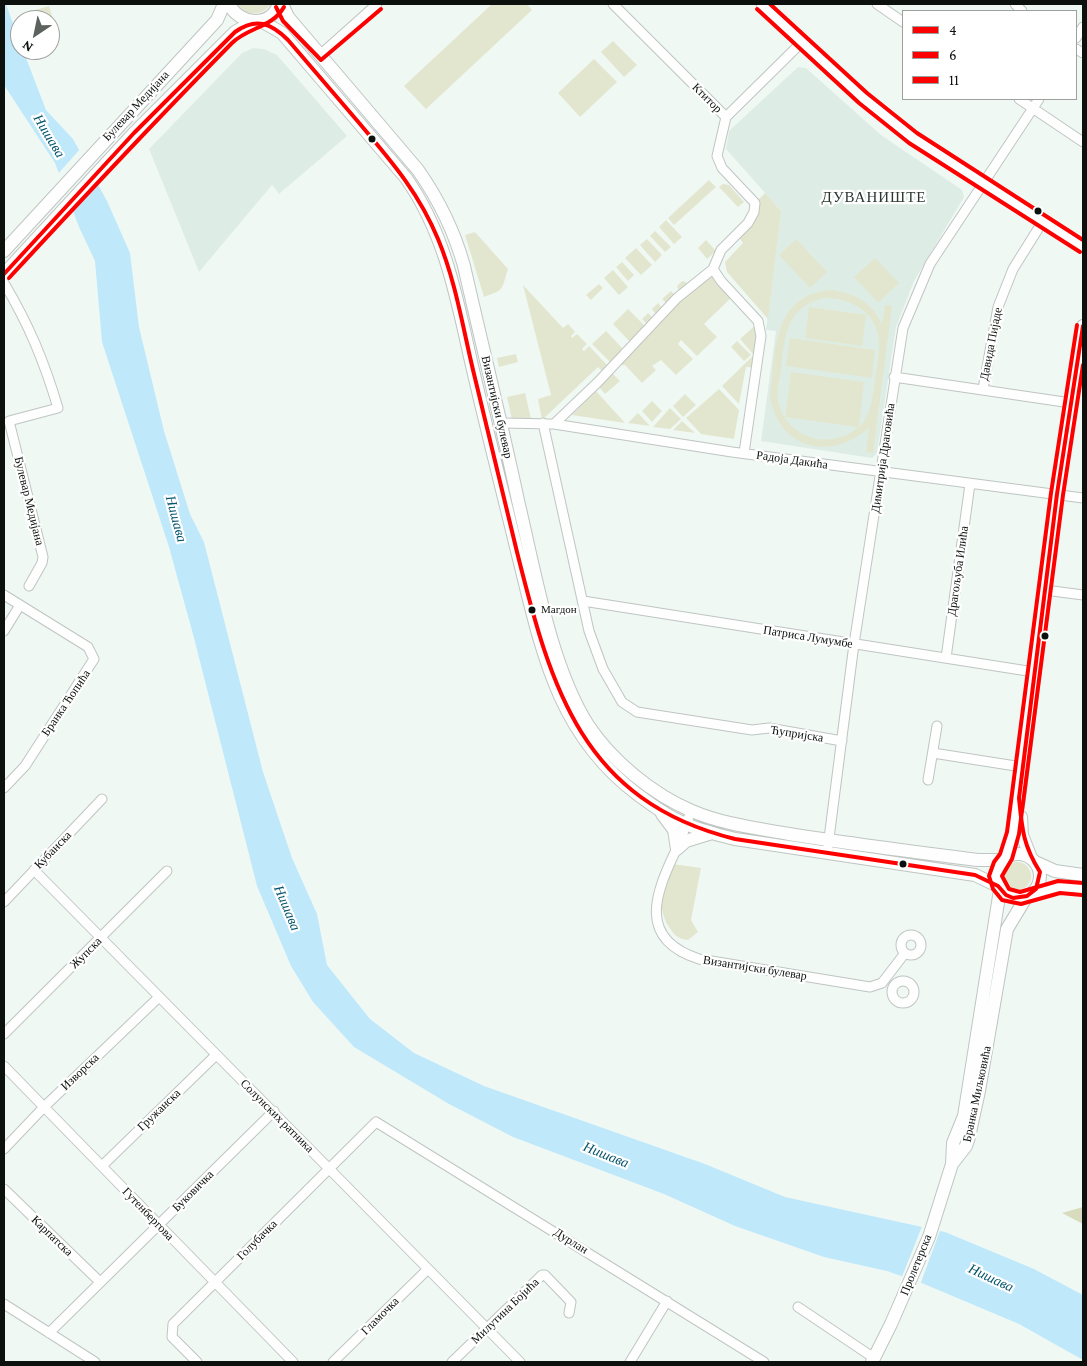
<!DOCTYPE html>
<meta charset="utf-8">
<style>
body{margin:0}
#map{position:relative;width:1087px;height:1366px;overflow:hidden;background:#f0f8f4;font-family:"Crimson Pro",serif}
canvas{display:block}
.frame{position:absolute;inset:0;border:5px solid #0c110e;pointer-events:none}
.legend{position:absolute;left:902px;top:10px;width:175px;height:90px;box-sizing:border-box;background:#fff;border:1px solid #9ea09f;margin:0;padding:6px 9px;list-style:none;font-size:15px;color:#0c110e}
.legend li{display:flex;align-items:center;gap:10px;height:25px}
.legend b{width:25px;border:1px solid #9ea09f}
.north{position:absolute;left:10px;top:10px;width:50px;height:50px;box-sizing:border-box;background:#fff;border:1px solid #9ea09f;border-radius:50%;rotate:214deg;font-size:14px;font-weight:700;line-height:20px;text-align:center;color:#0c110e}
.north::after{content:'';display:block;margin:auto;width:18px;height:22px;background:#5c625e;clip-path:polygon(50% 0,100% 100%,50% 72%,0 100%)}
</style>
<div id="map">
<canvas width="1087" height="1366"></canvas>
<div class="frame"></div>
<ul class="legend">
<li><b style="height:6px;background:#f00"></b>4</li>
<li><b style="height:6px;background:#f00"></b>6</li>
<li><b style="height:6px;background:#f00"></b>11</li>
</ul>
<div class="north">N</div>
</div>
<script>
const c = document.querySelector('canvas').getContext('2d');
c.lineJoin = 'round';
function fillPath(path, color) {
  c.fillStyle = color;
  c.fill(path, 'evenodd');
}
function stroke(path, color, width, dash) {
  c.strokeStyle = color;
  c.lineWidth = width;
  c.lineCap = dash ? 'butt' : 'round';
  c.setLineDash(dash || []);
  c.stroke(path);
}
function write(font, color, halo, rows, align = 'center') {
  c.font = font + ' "Crimson Pro",serif';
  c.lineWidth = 4.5;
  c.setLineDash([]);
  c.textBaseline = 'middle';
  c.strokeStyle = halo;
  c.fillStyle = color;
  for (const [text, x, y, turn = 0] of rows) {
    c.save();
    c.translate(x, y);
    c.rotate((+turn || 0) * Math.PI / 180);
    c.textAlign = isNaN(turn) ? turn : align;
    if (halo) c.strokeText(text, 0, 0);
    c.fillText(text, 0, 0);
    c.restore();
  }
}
fillPath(new Path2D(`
 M253,48L264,49L277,55L347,136L279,194L272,185L199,272L149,149L242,53Z
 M798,67L806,68L881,135L962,190L964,197L914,281L896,327L877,453L872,458L761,441L776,331L766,330L781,211L726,149L729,131Z`), '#ddede5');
fillPath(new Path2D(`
 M237,4H271C262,16 246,17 237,4Z
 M492,4H527L532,10L426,109L404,86Z
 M49,6L59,39L50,42V20H38L35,10Z
 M613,41L637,65L624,77L601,52Z
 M594,59L617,82L580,117L558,93Z
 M709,180L716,187L674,225L668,218Z
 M723,184L729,185L744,202L738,207L719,187Z
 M765,193L781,211L768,319L727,272L725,262L743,243L737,235L755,203Z
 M666,220L682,237L674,244L659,227Z
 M655,231L671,247L665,252L650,236Z
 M475,232L508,269C501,290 506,289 484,297L465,235Z
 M647,239L662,255L655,262L640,245Z
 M796,239L827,272L810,288L779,255Z
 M706,240L716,251L707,259L698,248Z
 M636,248L652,265L641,275L625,258Z
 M875,258L899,283L878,303L854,277Z
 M622,262L634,275L628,281L616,267Z
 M713,269L734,295L704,324L717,337L697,356L681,340L678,344L693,359L676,375L661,360L652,366L656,370L642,383L625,365H613L592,344L606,331L625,351L632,344L613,324L628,309L647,328L649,326L642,319L648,313L655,320L658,317L652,309L658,303L664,310L669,306L662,299L671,291L677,297L679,292L677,286L682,281L686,282L688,286Z
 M613,270L628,287L619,295L604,278Z
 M599,284L603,288L591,300L586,295Z
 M523,285L563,328L568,324L575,332L571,336L572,338L577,334L587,344L582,349L584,351L589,346L610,368L605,374L598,367L542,420L538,399L551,395Z
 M832,290C855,293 872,303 882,324L885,305L892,306L873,453L866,452L869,428C830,462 779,449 770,397C776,351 772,294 832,290ZM824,298C852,297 880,315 879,345C879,357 876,369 875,380C872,398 872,414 859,427L864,382L791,372L785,417L858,427C832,451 788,439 779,404C776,393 779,381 781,370C785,336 785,308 824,298Z
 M809,307L866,315L862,346L805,338Z
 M759,322L760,347L753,354L740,339Z
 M790,338L875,350L872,378L786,366Z
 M737,341L751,355L744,361L731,347Z
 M759,350L757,368L746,367L739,404L722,386Z
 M516,354L518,362L499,367L497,358Z
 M612,373L620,381L605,394L598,386Z
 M719,389L739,410L734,439L701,434L686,418Z
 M596,391L625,423L572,415Z
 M525,393L532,423L513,424L507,397Z
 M685,394L696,405L683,417L673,406Z
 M652,401L662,411L652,422L642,411Z
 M670,408L681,419L670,429L653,427Z
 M638,413L650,426L628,423Z
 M682,421L695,433L673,430Z
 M1003 876a14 14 0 1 1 28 0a14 14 0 1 1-28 0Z
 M672,864L701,868L691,920L698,932L688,940C678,939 674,935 669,927C655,905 664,887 672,864Z`), '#e3e6ce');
fillPath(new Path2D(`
 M1083,1207V1224L1062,1213Z`), '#d9dbbe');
fillPath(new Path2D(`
 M4,4H6L20,43V50H23L46,110L73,139L107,201L130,253L139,327L164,431L190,514L204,542L263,772L292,858L317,914L327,965L370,1019L414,1053L484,1086L705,1164L785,1197L945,1232L1034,1269L1083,1295V1360L1019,1324L924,1284L887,1271L824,1257L735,1226L664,1194L513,1137L449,1104L354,1047L313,1002L291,966L257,886L194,638L169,547L102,342L95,261L79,227L55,163L4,85Z`), '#bfe9fa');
fillPath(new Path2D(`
 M81,148L99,181L70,211L57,175Z
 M923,1224L941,1228L920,1285L901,1279Z`), '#f0f8f4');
const street = new Path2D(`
 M613,4L726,117
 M761,4L863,98L913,138L1083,247
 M877,4L903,22
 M1015,4L1022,11
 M1076,38L1083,27
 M1076,49L1083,53
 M321,54L377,4
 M1019,99L1083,142
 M726,117L802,42
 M713,269L721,281L758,321L761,336L744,453
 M4,283C29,325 44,361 58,408L9,421L43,557L42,563L29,586
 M894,377L1071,403
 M983,389L998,307L1013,269L1043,221
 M501,423L554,424L732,452L1083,498
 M543,423L589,631L603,669L622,702L637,712L752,730L769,728L842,741
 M554,424L598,382L677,298L713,269L721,250L748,223L754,212L755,203L722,168L717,156L726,117
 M1045,590L1083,595
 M4,595L88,647L94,659L25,766L4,788
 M583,601L1034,672
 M4,631L20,605
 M946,658L970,484
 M933,753L1022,767
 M928,780L937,726
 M691,811C686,824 682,838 676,850C655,894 637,939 699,959L870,987L882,983
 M828,846L854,644L903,328L930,264L1039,99
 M34,870L520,1362
 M4,902L102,799
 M901 945a10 10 0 1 1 20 0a10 10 0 1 1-20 0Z
 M892 992a11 11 0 1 1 22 0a11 11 0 1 1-22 0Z
 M882,983L905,953
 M4,1034L167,871
 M4,1066L293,1362
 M4,1149L44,1107L158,998
 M102,1166L216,1055
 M4,1189L100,1282
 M4,1304L95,1362
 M798,1307L874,1358
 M49,1333L274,1111
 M197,1362L172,1337L173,1324L376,1122L764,1362
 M333,1362L427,1270
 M452,1362L542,1275H545L571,1302L569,1313
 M630,1362L667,1301`);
const secondary = new Path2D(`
 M229,4C239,25 270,28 279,4
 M282,4L288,17L418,170C439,200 454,230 464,266C482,345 502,425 519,505C535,572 551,667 588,725C612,761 652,794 692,811C722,824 756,828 789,834C851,844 915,852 978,860H1002
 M261,21L282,33L406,178C444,232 456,294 470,357C485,423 502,489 518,555C541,647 556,733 637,794C652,805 668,817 686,824C702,831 719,835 735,839L975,875L998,886
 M4,251L217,20L224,4
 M4,274L134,133L235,32L254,21
 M662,814L674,830L677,849
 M1021,817L1022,835L1031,858
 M677,849L686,841L712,833
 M996 876a22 22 0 1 1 44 0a22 22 0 1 1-44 0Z
 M1006,857L1013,833L1019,798L1057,494L1083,326
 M1035,862L1055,871L1083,875
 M1032,894L1059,887L1083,889
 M952,1164L966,1146L969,1137L979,1091L1007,929L1027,896
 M872,1362L891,1324L929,1237L952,1164L953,1143L964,1116L1000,890`);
stroke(street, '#bfc5c2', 11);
stroke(secondary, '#bfc5c2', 14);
stroke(street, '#fdfefd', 9);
stroke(secondary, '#fdfefd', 12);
stroke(new Path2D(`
 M4,274L134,133L235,32C256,17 271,23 288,40C312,68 336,96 360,124C392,162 419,193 438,239C456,282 463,329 474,374C488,433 503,492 517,552C551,688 582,801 735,839L975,875L998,886L1006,895L1013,898L1027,896L1036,889L1040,872C1023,845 1022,829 1019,798L1057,494L1083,326`), '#f00', 4);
stroke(new Path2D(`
 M276,7L283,21L321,60L381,9
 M757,9L859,103L909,143L1080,252
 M9,278C82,199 156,120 232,43C248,27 272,28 284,7
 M1077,325L1051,493L1007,832L1000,854L994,862L989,876L993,889L1002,900L1021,904L1060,893L1082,895`), '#f00', 4);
stroke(new Path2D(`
 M770,4L867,93L917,133L1083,240
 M1083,365L1063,495L1019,834L1012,859L1002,876L1009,889L1020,892L1058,881L1083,883`), '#f00', 4);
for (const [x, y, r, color] of [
 [372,139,4.5,"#0c110e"],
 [1038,211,4.5,"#0c110e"],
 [532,610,4.5,"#0c110e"],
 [1045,636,4.5,"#0c110e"],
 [903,864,4.5,"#0c110e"]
]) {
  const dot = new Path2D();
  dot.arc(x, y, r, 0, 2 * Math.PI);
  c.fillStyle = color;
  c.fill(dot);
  stroke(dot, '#fff', 2);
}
write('11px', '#0c110e', '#fff', [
 ["Магдон",541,610]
], 'left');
write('12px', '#0c110e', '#fff', [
 ["Ктитор",707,98,45],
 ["Булевар Медијана",136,106,-47],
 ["Давида Пијаде",991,344,-79],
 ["Византијски булевар",497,407,77],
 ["Димитрија Драговића",883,458,-82],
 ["Радоја Дакића",792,460,8],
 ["Булевар Медијана",29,501,76],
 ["Драгољуба Илића",958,571,-82],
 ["Патриса Лумумбе",808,637,9],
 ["Бранка Ћопића",66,703,-56],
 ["Ћупријска",797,734,9],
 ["Кубанска",53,850,-46],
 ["Жупска",86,953,-45],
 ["Византијски булевар",755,968,9],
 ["Изворска",80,1072,-44],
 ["Бранка Миљковића",977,1094,-78],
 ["Гружанска",159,1110,-44],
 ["Солунских ратника",277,1116,45],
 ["Буковичка",193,1191,-45],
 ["Гутенбергова",148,1214,46],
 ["Карпатска",52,1236,44],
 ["Голубачка",257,1240,-45],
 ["Дурлан",571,1241,32],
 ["Пролетерска",916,1265,-68],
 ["Милутина Бојића",505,1311,-44],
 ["Гламочка",380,1316,-45]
]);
write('italic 14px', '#01526a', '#fff', [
 ["Нишава",49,136,59],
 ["Нишава",176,519,75],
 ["Нишава",287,908,67],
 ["Нишава",606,1155,22],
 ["Нишава",991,1278,25]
]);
c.letterSpacing = '1px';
write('15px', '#2b3631', '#fff', [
 ["ДУВАНИШТЕ",874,197]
]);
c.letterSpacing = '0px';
</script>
